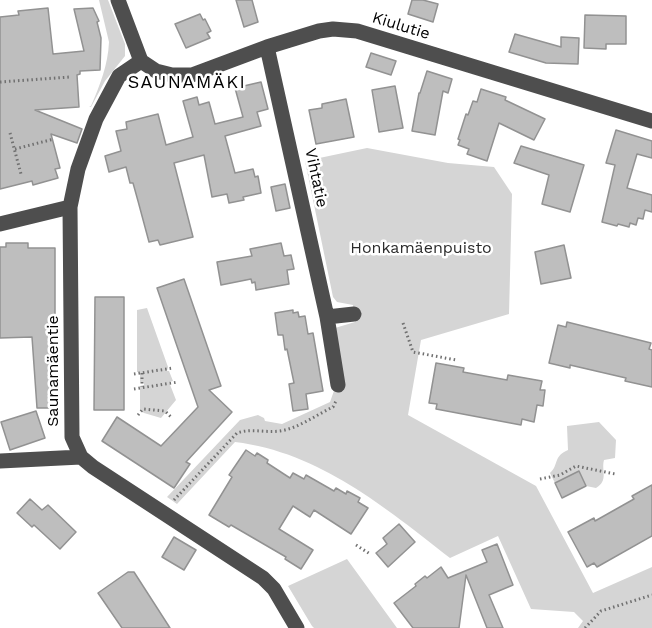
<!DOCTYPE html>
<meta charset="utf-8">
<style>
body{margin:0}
canvas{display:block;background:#fff}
</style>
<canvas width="652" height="628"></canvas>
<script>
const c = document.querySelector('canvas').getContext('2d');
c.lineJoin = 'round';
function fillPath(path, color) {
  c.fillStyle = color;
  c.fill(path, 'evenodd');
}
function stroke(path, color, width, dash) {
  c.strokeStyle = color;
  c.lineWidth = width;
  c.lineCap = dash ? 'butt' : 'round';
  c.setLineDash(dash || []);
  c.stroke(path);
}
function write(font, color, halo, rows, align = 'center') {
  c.font = font + ' "Work Sans",sans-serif';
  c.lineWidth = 5;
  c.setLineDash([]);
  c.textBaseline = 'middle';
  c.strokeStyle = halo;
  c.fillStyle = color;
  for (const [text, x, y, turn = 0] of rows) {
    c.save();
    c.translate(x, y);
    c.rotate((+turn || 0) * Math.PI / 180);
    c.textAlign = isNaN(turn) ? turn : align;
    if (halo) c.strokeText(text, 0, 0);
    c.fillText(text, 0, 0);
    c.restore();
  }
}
fillPath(new Path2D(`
 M99,0H108L125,44V56L105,81L91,107L89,106H91C100,85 108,65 109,42Z
 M367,148L448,163L494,167L512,194L509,314L421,340L408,415L536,486L593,593L652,567V628H578L583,621L574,612L531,609L498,536L450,558C386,508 319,452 235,442L177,504L167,497L240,420L258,415L264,418L265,421L282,424L330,402L335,388V328L355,322L353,305L337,302L333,297L305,161Z
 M147,308L168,367L167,371H169L173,381L169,382L176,400L161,418L144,413L140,410V386L144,385V382H140V372H137V310Z
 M599,422L616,440L615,458L604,460C601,471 609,480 596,488L586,486L579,471L555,483L550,473C559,465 553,456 568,450L567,426Z
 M347,559L397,628H314L312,626L288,586Z`), '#d5d5d5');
const building = new Path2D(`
 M236,0H252L258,22L244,27Z
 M412,0H423L438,4L433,22L408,14Z
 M48,8L53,54L84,51L74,9L93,8L99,21L97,22L101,38L100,70L80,71V74L77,75L79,107L35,110L82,129L77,143L51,134L60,168L55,169L58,178L33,185L32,181L0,189V17L19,15L18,11Z
 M200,14L203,20L205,19L211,31L207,33L210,38L186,48L175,24Z
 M585,15L626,16V44H606V49L584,48Z
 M515,34L561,47V37L579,38L578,64L546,63L509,52Z
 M371,53L396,61L391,75L366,67Z
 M427,71L452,79L448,93L443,91L435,135L412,131L419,93H420Z
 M261,82L268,109L257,112L261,126L225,136L235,173L253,169L255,177L258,176L261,193L243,197L244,200L229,203L227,194L212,197L204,155L174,163L193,237L160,245L158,240L149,242L138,201L133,183H130L126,167L109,172L105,156L121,151L116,131L127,129L126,122L158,114L166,145L193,137L183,101L197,97L199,105L209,102L215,124L243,117L235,88Z
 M395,86L403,128L379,132L372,90Z
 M481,89L506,97L505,100L545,119L534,140L499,123L487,161L467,154L469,149L458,145L460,140L458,139L466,114L468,115L473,101L477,102Z
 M346,99L354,137L316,144L309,110L322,108V104Z
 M616,130L652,141V158L637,154L627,188L652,195V212L645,210L643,219L638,218L636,225L630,223L629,227L618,224L617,226L602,222L615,165L606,163Z
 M521,146L584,165L570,212L542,204L549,175L514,163Z
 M285,184L290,208L276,211L271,187Z
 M6,243H28V248H55V365H50L51,408H37L32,337L0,338V247H6Z
 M281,243L284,256L291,255L294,269L287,270L289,284L256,290L255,282L252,283L251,279L221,285L217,262L252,256L250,249Z
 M564,245L571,278L541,284L535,252Z
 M184,279L221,386L209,390L232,412L186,462L190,464L174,488L102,441L117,417L161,446L198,407L157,288Z
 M95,297H124V410H94Z
 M293,310V313L298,312L299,317L305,316L308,334L313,333L323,391L306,394L308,409L293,411L289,384L294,383L287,349L285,350L283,335H278L275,313Z
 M567,322L651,343L649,349L652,350V387L625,381L626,378L570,365V368L549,363L558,325L566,327Z
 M436,363L464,368L463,372L507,380L508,375L542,381L540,390H545L543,406L537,405L534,422L522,419L521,425L436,409L437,404L429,403Z
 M36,411L45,438L10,450L1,422Z
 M246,450L255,456L257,453L268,460L267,463L290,478L293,473L304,479L306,475L334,491L336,488L346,494L347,491L360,498L358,502L368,508L351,534L314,510L310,517L293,506L279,529L313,550L301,569L285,559L286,557L231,525L229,527L209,515L232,477L229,475Z
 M579,471L586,486L562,498L555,483Z
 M652,485V536L597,567L594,563L587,567L568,532L594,518L595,521L634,499L632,496Z
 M30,499L42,510L48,505L76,532L60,549L34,525L32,527L17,513Z
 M399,524L415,542L388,567L376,553L387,544L383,538Z
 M174,537L196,550L184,570L162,557Z
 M497,544L513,585L489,595L503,628H487L466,575L459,628H413L394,603L416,586L415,584L425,576L427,578L441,567L448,578L487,562L482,550Z
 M128,572H134L170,628H122L98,593Z`);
fillPath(building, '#bebebe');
stroke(building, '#929292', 1.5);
stroke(new Path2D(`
 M0,82L70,77
 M10,133L21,174
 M15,149L54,139
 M403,323L413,352L456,360
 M142,373V387
 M134,374L173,368
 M134,389L178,382
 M138,415L143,409L165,411L171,417
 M540,479L560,475L576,466L615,474
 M174,500L237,433C252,428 265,433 280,431C299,428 316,415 333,407L336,401
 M356,545L370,554
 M585,628L601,611L652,595`), '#707070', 3, [1.5, 3]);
stroke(new Path2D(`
 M118,0L141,61
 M267,47L327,317L338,385
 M141,61L119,76L96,119L78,169L70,207L72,437L81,457L93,467L263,578L274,589L297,628
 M141,61L156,71L172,75H192L267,47L319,31L333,29L357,31L652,121
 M0,224L70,207
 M327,317L354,314
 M0,461L81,457`), '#4e4e4e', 15);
write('16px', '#000', '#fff', [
 ["Kiulutie",401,26,17],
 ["Vihtatie",316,178,78],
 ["Saunamäentie",53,371,-90]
]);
write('16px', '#2c2c2c', '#fff', [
 ["Honkamäenpuisto",421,248]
]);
c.letterSpacing = '1.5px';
write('18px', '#000', '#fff', [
 ["SAUNAMÄKI",187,83]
]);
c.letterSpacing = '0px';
</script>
